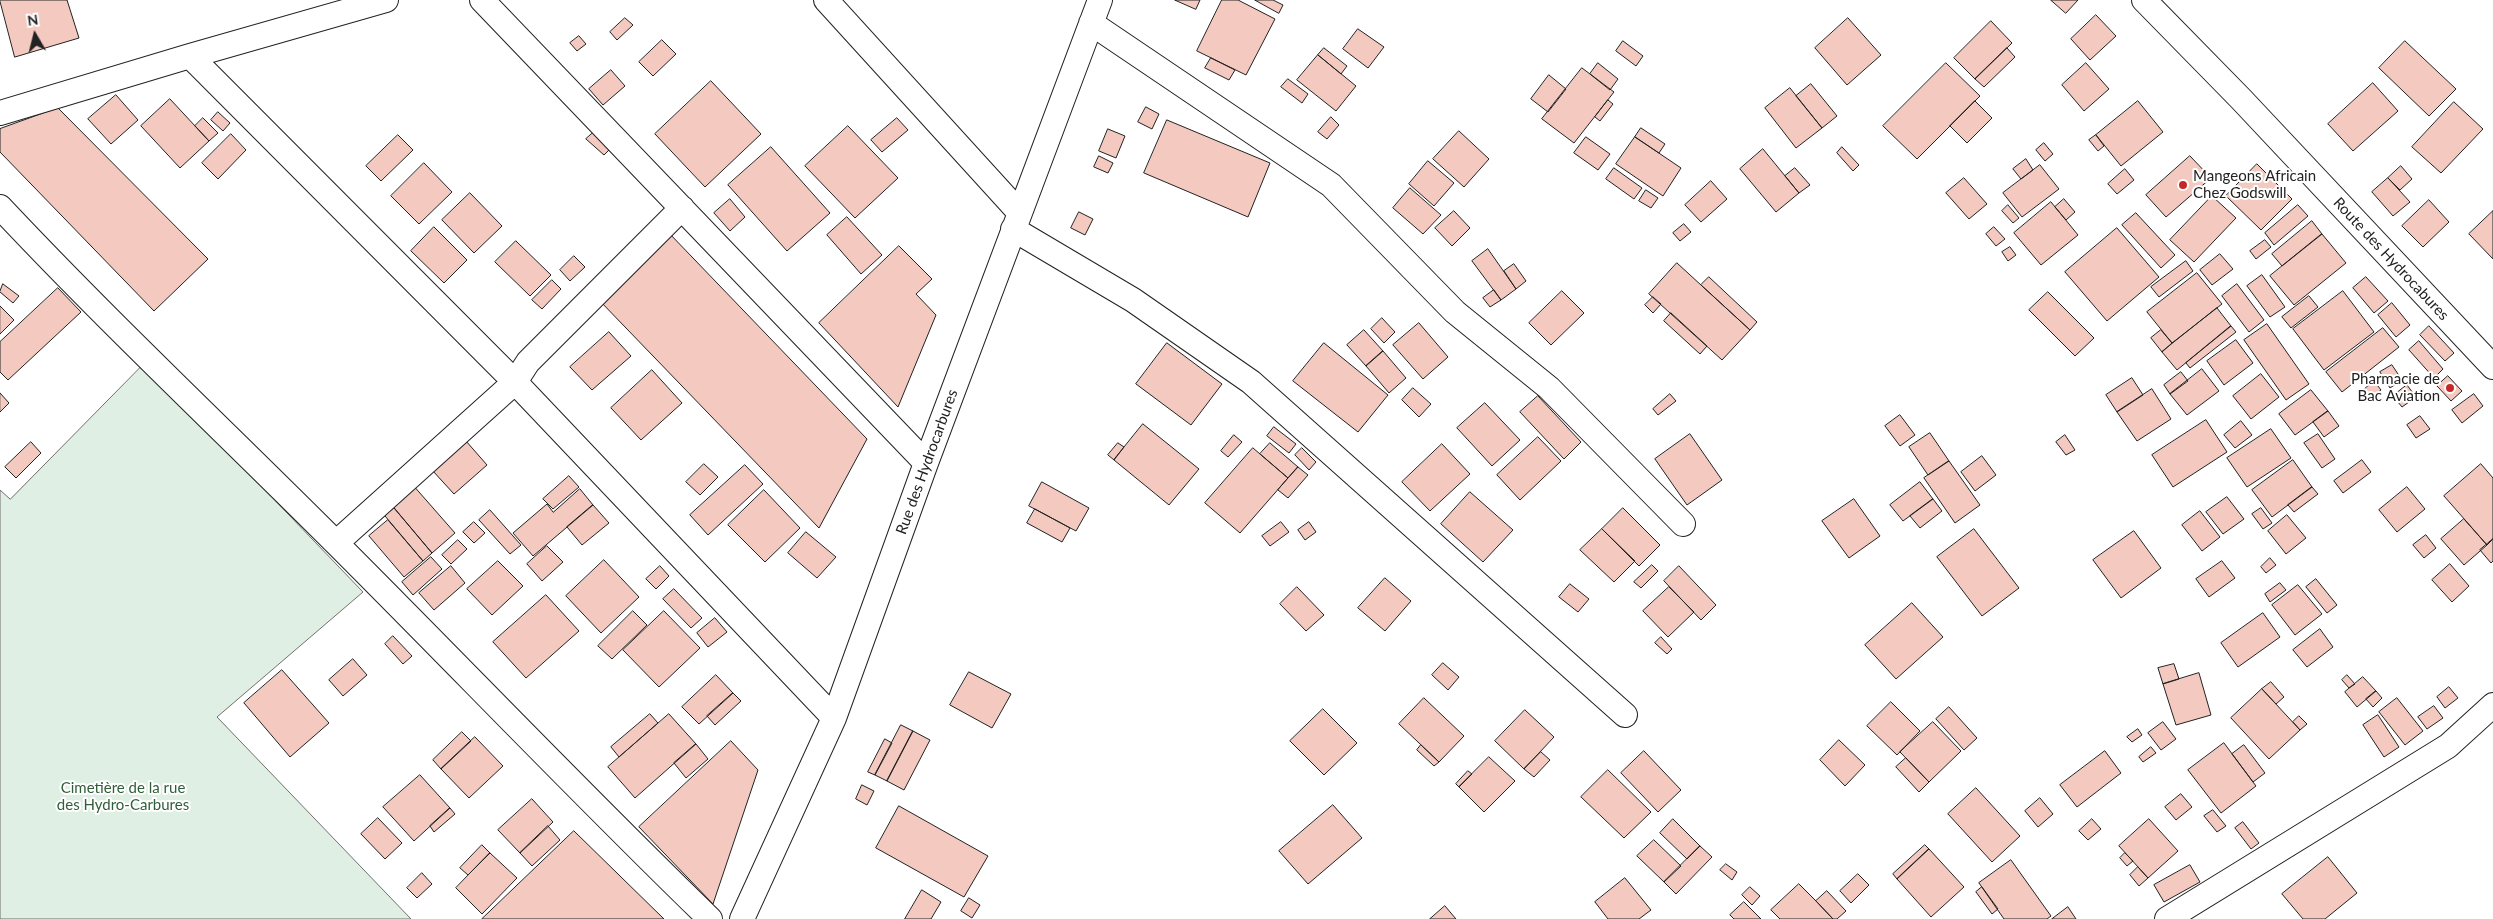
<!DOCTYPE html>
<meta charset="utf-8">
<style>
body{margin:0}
#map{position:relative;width:2493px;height:919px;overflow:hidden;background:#fff;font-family:Lato,sans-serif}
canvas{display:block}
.north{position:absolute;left:10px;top:10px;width:50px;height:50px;-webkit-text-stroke:4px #fff;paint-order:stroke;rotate:352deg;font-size:14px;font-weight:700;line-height:20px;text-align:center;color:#222}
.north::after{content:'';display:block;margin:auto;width:18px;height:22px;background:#222;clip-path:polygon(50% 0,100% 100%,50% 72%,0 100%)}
</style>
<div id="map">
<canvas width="2493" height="919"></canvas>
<div class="north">N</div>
</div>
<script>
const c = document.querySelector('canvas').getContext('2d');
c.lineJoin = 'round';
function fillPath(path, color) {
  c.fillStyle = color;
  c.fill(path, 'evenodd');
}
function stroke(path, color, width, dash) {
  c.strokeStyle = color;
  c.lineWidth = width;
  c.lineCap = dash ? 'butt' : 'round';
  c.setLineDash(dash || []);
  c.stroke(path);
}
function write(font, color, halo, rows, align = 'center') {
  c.font = font + ' Lato,sans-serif';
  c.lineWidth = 4;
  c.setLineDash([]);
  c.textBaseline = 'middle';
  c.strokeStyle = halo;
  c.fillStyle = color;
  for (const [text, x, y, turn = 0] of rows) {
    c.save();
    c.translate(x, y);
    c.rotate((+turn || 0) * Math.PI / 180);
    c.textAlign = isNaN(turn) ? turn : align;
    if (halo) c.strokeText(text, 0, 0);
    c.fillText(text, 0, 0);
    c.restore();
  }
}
const green = new Path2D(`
 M144,364L363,592L217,717L411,919H0V490L10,499Z`);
fillPath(green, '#e0efe3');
stroke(green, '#6f6f6f', 1);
const building = new Path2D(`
 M0,0H67L79,38L15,57Z
 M1175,0H1200L1196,9Z
 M1222,0H1238L1275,19L1246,75L1197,51Z
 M1255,0H1273L1283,5L1279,13Z
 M2051,0H2078L2066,13Z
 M2096,15L2116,36L2090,60L2071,39Z
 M625,18L633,25L617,40L610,32Z
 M1848,18L1881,55L1847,85L1815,48Z
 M1991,21L2012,43L1975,79L1954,58Z
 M1358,29L1384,47L1368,68L1343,49Z
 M579,36L586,44L577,51L570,43Z
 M662,40L676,54L653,76L639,62Z
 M1623,41L1643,56L1636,66L1616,51Z
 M2405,41L2456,89L2429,116L2379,68Z
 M1324,48L1347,66L1341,74L1318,55Z
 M2007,48L2015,57L1984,87L1975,79Z
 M1318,55L1356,86L1336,111L1297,80Z
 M1211,58L1235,70L1229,80L1205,68Z
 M1598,63L1618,79L1610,90L1590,74Z
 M1946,63L1980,96L1917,159L1883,126Z
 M2086,63L2109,89L2084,111L2062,85Z
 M1582,68L1614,92L1574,143L1542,119Z
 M611,70L625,86L603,105L589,89Z
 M1549,75L1566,89L1548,112L1531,99Z
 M1288,79L1308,94L1302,103L1281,87Z
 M711,81L761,134L705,187L655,134Z
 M2373,83L2398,111L2353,151L2328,124Z
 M1811,84L1837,116L1822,128L1796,96Z
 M1790,88L1822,128L1796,148L1765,108Z
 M116,95L138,120L111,144L88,119Z
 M170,99L209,141L180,168L141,126Z
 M1608,100L1613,104L1600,121L1595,117Z
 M1975,101L1992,118L1967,143L1950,126Z
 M2138,101L2163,132L2121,166L2096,135Z
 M2454,102L2483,129L2441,173L2412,147Z
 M1146,107L1159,114L1152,129L1138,122Z
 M58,108L208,259L154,311L0,152V129Z
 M218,112L230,123L223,131L211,120Z
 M1331,117L1339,125L1327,139L1318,132Z
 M203,118L218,133L209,141L195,126Z
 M897,118L908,130L882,152L871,140Z
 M1167,120L1270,163L1248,217L1144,173Z
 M848,126L898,178L855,218L805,166Z
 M1641,128L1665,144L1659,153L1635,137Z
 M1108,129L1125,136L1116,158L1099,151Z
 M1459,131L1489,159L1464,187L1433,159Z
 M594,132L611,148L604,155L586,139Z
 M231,134L246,150L218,179L202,163Z
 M398,135L413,150L381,181L366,166Z
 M2096,135L2104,146L2098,151L2089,140Z
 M1586,137L1610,154L1598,170L1574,153Z
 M1635,137L1681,168L1663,196L1616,164Z
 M2044,143L2053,154L2045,161L2036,150Z
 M771,147L830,213L787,251L728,185Z
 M1842,147L1859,165L1853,171L1837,153Z
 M1763,149L1799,193L1776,212L1740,169Z
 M1099,156L1113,163L1108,173L1094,167Z
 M2190,156L2211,178L2166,217L2146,195Z
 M2026,159L2033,170L2021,179L2013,169Z
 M1428,161L1454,183L1434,206L1409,184Z
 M424,163L452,192L419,224L391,196Z
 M2257,164L2292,199L2261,230L2226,196Z
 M2040,165L2059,189L2022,217L2003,193Z
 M2401,166L2412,179L2400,190L2388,178Z
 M1614,168L1642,188L1634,199L1606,179Z
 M1795,168L1810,185L1799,193L1785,176Z
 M2125,169L2134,180L2117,194L2108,184Z
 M1964,178L1987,204L1969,219L1946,193Z
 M2388,178L2410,202L2393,216L2372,192Z
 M1711,181L1727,199L1701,222L1685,205Z
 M1410,188L1441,215L1423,234L1393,208Z
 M1646,190L1658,198L1651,208L1639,201Z
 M470,193L502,226L474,253L442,220Z
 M2212,196L2236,218L2194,262L2170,240Z
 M730,199L745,217L730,231L714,213Z
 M2064,199L2075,212L2066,220L2055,207Z
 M2429,200L2449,222L2423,247L2402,226Z
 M2051,202L2078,235L2041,265L2014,233Z
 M2008,205L2019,218L2013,223L2002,211Z
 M2298,205L2308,216L2274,245L2265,233Z
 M1454,211L1470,228L1452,246L1435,228Z
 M2493,211V259L2469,234Z
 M1079,212L1093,219L1085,235L1071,228Z
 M2136,213L2175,255L2161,268L2122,225Z
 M847,217L882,255L861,274L827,235Z
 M2312,221L2322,234L2282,266L2272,254Z
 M1684,224L1691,232L1680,241L1673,233Z
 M434,227L467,260L444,283L411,251Z
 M1994,227L2005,239L1996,246L1986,234Z
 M2117,228L2159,277L2107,321L2065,272Z
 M668,232L867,439L819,528L598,299Z
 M2322,234L2346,263L2294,305L2270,276Z
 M2265,240L2271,247L2256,259L2250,251Z
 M516,241L551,275L530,296L495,262Z
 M899,246L932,279L916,294L936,315L898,407L819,323Z
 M2010,247L2016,255L2008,261L2002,252Z
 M1488,249L1516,289L1501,300L1472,261Z
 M2220,254L2233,269L2212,285L2200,270Z
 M574,256L585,267L570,281L560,270Z
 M2186,261L2193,271L2159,297L2151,287Z
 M1677,263L1750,330L1722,360L1649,294Z
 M1514,264L1526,281L1516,289L1504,271Z
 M2197,273L2222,304L2172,343L2147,312Z
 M2262,275L2285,307L2270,317L2247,286Z
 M1709,277L1757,322L1750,330L1701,285Z
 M2366,277L2388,301L2374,313L2353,288Z
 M552,280L561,289L542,309L532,300Z
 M3,284L19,296L13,303L0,292Z
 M2237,284L2264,320L2249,332L2222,296Z
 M58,288L81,312L8,380L0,372V342Z
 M1494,290L1501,300L1490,307L1483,298Z
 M1562,291L1584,313L1551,345L1529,323Z
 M2343,291L2374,332L2324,370L2293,329Z
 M2048,292L2094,338L2075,356L2029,310Z
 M2309,296L2318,307L2291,328L2282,317Z
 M1653,297L1661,304L1653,313L1645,305Z
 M2392,303L2410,325L2396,337L2378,315Z
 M0,306L14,320L0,334Z
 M2217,308L2231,326L2177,370L2162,352Z
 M1671,313L1707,346L1700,354L1664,321Z
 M1382,318L1395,332L1384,343L1371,329Z
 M1419,323L1448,357L1423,379L1393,345Z
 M2267,324L2309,384L2286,400L2244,340Z
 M2231,326L2236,332L2190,368L2186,363Z
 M2429,326L2454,353L2445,361L2420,335Z
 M2383,328L2399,347L2342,392L2326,372Z
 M1364,330L1383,351L1366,366L1347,345Z
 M2161,330L2172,343L2162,352L2151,338Z
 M609,332L631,356L592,390L570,367Z
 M2236,340L2253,363L2224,385L2207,361Z
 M2419,341L2443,369L2434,378L2409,350Z
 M1167,343L1222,384L1191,425L1136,384Z
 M1324,343L1388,395L1358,432L1293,381Z
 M1383,351L1406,378L1389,393L1366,366Z
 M2392,365L2402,380L2390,388L2380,372Z
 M2202,369L2219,391L2187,415L2170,394Z
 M652,370L682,403L641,440L611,408Z
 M2181,372L2188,381L2170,394L2164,385Z
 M2261,374L2279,397L2251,419L2233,396Z
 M2448,376L2462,391L2451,401L2437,386Z
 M2132,378L2143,395L2117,412L2106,395Z
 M2374,381L2381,390L2366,402L2359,394Z
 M2407,385L2416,397L2402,407L2393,396Z
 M1413,388L1431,404L1419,417L1402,400Z
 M2152,389L2171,419L2137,441L2117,412Z
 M2311,390L2328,411L2295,435L2279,414Z
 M0,393L9,403L0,412Z
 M1670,394L1676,401L1658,415L1653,409Z
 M2474,394L2483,406L2462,423L2452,410Z
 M1538,396L1581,442L1564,459L1520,412Z
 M1485,403L1520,440L1492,466L1457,428Z
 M2328,411L2339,426L2324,437L2313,422Z
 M1900,415L1915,435L1900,446L1885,426Z
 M2420,416L2430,429L2416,438L2407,425Z
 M2206,420L2227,452L2173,487L2152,455Z
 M2241,421L2252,435L2235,448L2224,435Z
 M1143,424L1199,469L1169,505L1114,460Z
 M1274,427L1296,444L1289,453L1267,436Z
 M2271,429L2291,458L2247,487L2227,458Z
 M1930,433L1949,461L1928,475L1909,447Z
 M1690,434L1722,480L1687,505L1655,459Z
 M2318,434L2335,459L2322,468L2304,443Z
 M1234,435L1242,442L1228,457L1221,451Z
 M2065,435L2075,450L2066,455L2056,442Z
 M1538,437L1561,461L1520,500L1497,475Z
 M466,441L487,465L454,494L432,470Z
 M31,442L41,453L16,478L5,467Z
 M1118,443L1124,447L1114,460L1108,455Z
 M1270,443L1298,467L1288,478L1260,454Z
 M1442,444L1470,474L1430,511L1402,482Z
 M1253,448L1288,478L1240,533L1205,503Z
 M1302,448L1316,462L1309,470L1295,455Z
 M1982,456L1996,475L1975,491L1961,472Z
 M2293,460L2312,487L2272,517L2252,490Z
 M2362,460L2371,472L2343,493L2334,481Z
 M1949,461L1980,505L1955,523L1924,478Z
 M704,464L718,477L700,495L686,482Z
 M2481,464L2493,478V539L2487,545L2444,496Z
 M745,465L763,484L708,535L690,515Z
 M1298,467L1308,475L1288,498L1278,490Z
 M569,476L579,487L553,509L543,499Z
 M1042,482L1089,508L1076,531L1029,506Z
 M1920,482L1933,499L1903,521L1890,505Z
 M412,484L455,533L432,553L390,503Z
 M2312,487L2318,494L2294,512L2288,505Z
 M2407,487L2425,509L2397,532L2379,510Z
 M580,489L593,505L533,556L513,533L547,504L553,512Z
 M764,490L800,528L765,562L728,525Z
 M1470,492L1513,530L1483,562L1441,524Z
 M2227,497L2244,519L2223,534L2206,512Z
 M1854,499L1880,536L1849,558L1822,521Z
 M1933,499L1942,511L1920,528L1910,516Z
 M593,505L609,523L582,545L567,527Z
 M394,508L432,553L423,561L385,516Z
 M1623,508L1660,545L1639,566L1602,529Z
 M2261,508L2272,523L2263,529L2252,514Z
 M1035,509L1070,528L1062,542L1027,523Z
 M490,510L521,545L510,554L479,520Z
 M2200,511L2220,537L2202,551L2182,525Z
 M2287,515L2306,538L2286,554L2268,531Z
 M2464,519L2487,545L2464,565L2441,539Z
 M388,520L423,561L404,577L369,536Z
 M474,522L485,533L474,543L463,532Z
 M1281,522L1289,532L1270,546L1262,536Z
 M1309,522L1316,532L1305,540L1298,530Z
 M1602,529L1635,561L1614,582L1580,550Z
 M1974,529L2019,588L1982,616L1937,557Z
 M2134,531L2161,568L2121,598L2093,560Z
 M806,532L836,557L817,578L788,553Z
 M2426,535L2436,548L2424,558L2413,545Z
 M2493,539V561L2491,563L2480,550Z
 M458,540L467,549L451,564L442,555Z
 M547,546L563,562L542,581L527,564Z
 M431,557L442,569L413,595L402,582Z
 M2270,558L2276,565L2266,573L2261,567Z
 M604,560L639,597L601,633L566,596Z
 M498,561L523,586L492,615L467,589Z
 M2222,561L2235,578L2209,597L2196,579Z
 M2450,564L2469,586L2452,602L2432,580Z
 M1652,565L1658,571L1641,588L1634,582Z
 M451,566L465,583L434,610L419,593Z
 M660,566L669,576L656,589L646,579Z
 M1679,566L1716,605L1701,620L1664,581Z
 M1385,578L1411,601L1385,631L1358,608Z
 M2316,579L2337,605L2327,613L2306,587Z
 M2280,583L2286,590L2270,602L2265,594Z
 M1570,584L1589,599L1578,612L1559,597Z
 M2298,585L2322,614L2295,635L2272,605Z
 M1297,587L1324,615L1306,631L1280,604Z
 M1669,587L1694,612L1668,637L1643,611Z
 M674,589L702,618L691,628L663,599Z
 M546,595L579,631L526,678L493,642Z
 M1912,603L1943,637L1896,679L1865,645Z
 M633,611L647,625L612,659L598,646Z
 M664,611L700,648L659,687L623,650Z
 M2263,613L2280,637L2238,667L2221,643Z
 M715,618L727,632L708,647L697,633Z
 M2320,629L2333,647L2307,667L2293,650Z
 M393,636L412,656L403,664L385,644Z
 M1661,637L1672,649L1667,654L1655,643Z
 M353,659L367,675L343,696L329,680Z
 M1443,663L1459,677L1448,690L1432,675Z
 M2174,664L2179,679L2163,684L2158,668Z
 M282,670L329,723L290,757L244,703Z
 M969,672L1011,694L992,728L950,705Z
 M2199,673L2211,715L2176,725L2163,684Z
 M716,675L733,693L699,724L682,707Z
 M2347,675L2355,684L2349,688L2342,680Z
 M2363,677L2376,691L2357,707L2345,692Z
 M2271,682L2284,697L2276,704L2262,689Z
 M2449,687L2458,698L2445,708L2437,697Z
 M2262,689L2300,730L2269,759L2231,718Z
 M2376,691L2382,698L2373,707L2366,699Z
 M733,693L741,701L715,725L707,716Z
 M1424,698L1464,736L1439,762L1399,724Z
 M2397,698L2423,731L2405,745L2379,712Z
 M1891,702L1920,731L1897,755L1867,726Z
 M2434,706L2443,718L2427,729L2418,717Z
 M1949,707L1977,738L1964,750L1936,719Z
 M1323,709L1357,743L1324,775L1290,741Z
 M1525,710L1554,737L1524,769L1495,741Z
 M650,714L658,723L619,757L611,747Z
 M669,714L696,744L635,798L608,767Z
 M2378,715L2399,747L2384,757L2363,725Z
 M2299,716L2307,724L2300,730L2293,722Z
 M1933,722L1961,751L1929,782L1900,752Z
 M2163,722L2176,739L2161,750L2148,733Z
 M901,725L913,731L887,781L875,775Z
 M2138,729L2142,735L2132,742L2127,737Z
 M913,731L930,740L904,790L887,781Z
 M462,732L471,741L441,769L433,760Z
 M475,737L503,766L469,798L441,769Z
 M885,739L892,743L875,775L868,772Z
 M1839,740L1865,765L1845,786L1820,760Z
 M731,741L758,770L713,904L639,827Z
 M2224,743L2256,786L2221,813L2188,770Z
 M696,744L708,759L686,778L674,763Z
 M1421,745L1439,762L1434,766L1417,750Z
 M2244,745L2265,773L2253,782L2232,754Z
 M2151,747L2156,753L2143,762L2139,757Z
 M1644,751L1681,790L1658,812L1621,773Z
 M2105,751L2121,773L2077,807L2060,785Z
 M1541,752L1550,760L1534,777L1524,769Z
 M1489,757L1515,781L1484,812L1459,787Z
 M1906,758L1929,782L1919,792L1896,767Z
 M1608,770L1651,812L1624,838L1581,797Z
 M1468,771L1472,774L1459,787L1456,784Z
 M420,775L450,808L414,841L383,807Z
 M862,785L874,791L867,805L856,799Z
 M1976,788L2020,836L1992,862L1948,814Z
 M2181,794L2192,807L2176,820L2165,807Z
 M2040,798L2053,814L2038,827L2025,811Z
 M532,799L553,822L520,853L498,830Z
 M1333,805L1362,838L1308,884L1279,851Z
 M899,806L988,856L964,897L876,848Z
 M450,808L455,814L434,832L430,826Z
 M2213,810L2226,826L2217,832L2204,816Z
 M378,818L402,843L385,859L361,834Z
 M1673,819L1700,846L1687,859L1660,833Z
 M2092,819L2101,829L2088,840L2079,831Z
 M2149,819L2178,851L2148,878L2119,846Z
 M2243,822L2259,843L2251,849L2235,828Z
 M548,826L560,840L532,866L520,853Z
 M574,831L664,919H482Z
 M1654,840L1681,866L1664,882L1637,856Z
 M482,845L490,853L468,875L460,868Z
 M1925,845L1929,849L1897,879L1893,874Z
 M1700,846L1712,857L1676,894L1664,882Z
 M1929,849L1964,887L1931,917L1897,879Z
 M490,853L517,878L482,914L456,888Z
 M2125,853L2133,861L2127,866L2120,858Z
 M2328,857L2357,893L2325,919H2303L2282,894Z
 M2011,860L2051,916L2047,919H2004L1979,883Z
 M1726,864L1737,872L1732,880L1720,870Z
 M2190,865L2200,882L2164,902L2154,885Z
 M2138,867L2148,878L2139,886L2130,875Z
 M422,873L432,884L417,898L407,888Z
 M1858,874L1869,885L1851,903L1840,891Z
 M1625,878L1651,910L1639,919H1608L1595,902Z
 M1799,884L1816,901L1833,919H1780L1771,910Z
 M1750,887L1760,896L1752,905L1742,895Z
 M1982,887L1998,909L1992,914L1976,892Z
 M922,890L941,902L931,919H905Z
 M1827,891L1846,911L1837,919H1833L1816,901Z
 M969,898L980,905L972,918L961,911Z
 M1744,902L1761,919H1734L1730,915Z
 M1445,906L1456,919H1430Z
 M2068,907L2076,919H2052Z`);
fillPath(building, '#f3c9c0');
stroke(building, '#222', 1);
const minor = new Path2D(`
 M482,0L926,463
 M826,0L1019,212
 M2144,0L2241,99L2493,367
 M1091,23L1331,185L1455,312L1549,388L1683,524
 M190,56L515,382L834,718
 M0,113L190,56L386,0
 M0,207C109,323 224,431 336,543C461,668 583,796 710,919
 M1013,229L1133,300L1251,382L1625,715
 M336,543L515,382L528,362L682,208
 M742,919L834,718L926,463L1100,0
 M2167,919L2448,746L2493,705`);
stroke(minor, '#222', 26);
stroke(minor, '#fff', 24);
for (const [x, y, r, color] of [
 [2183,185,5,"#c62828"],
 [2450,388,5,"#c62828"]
]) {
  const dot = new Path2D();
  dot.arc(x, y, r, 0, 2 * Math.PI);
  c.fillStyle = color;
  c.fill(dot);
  stroke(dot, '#fff', 2);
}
write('15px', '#222', '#fff', [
 ["Mangeons Africain",2193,176],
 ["Chez Godswill",2193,193],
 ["Pharmacie de",2440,379,"right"],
 ["Bac Aviation",2440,396,"right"]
], 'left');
write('15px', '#222', '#fff', [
 ["Route des Hydrocabures",2391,259,47],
 ["Rue des Hydrocarbures",927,462,-70]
]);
write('15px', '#2f5e38', '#fff', [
 ["Cimetière de la rue",123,788],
 ["des Hydro-Carbures",123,805]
]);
</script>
